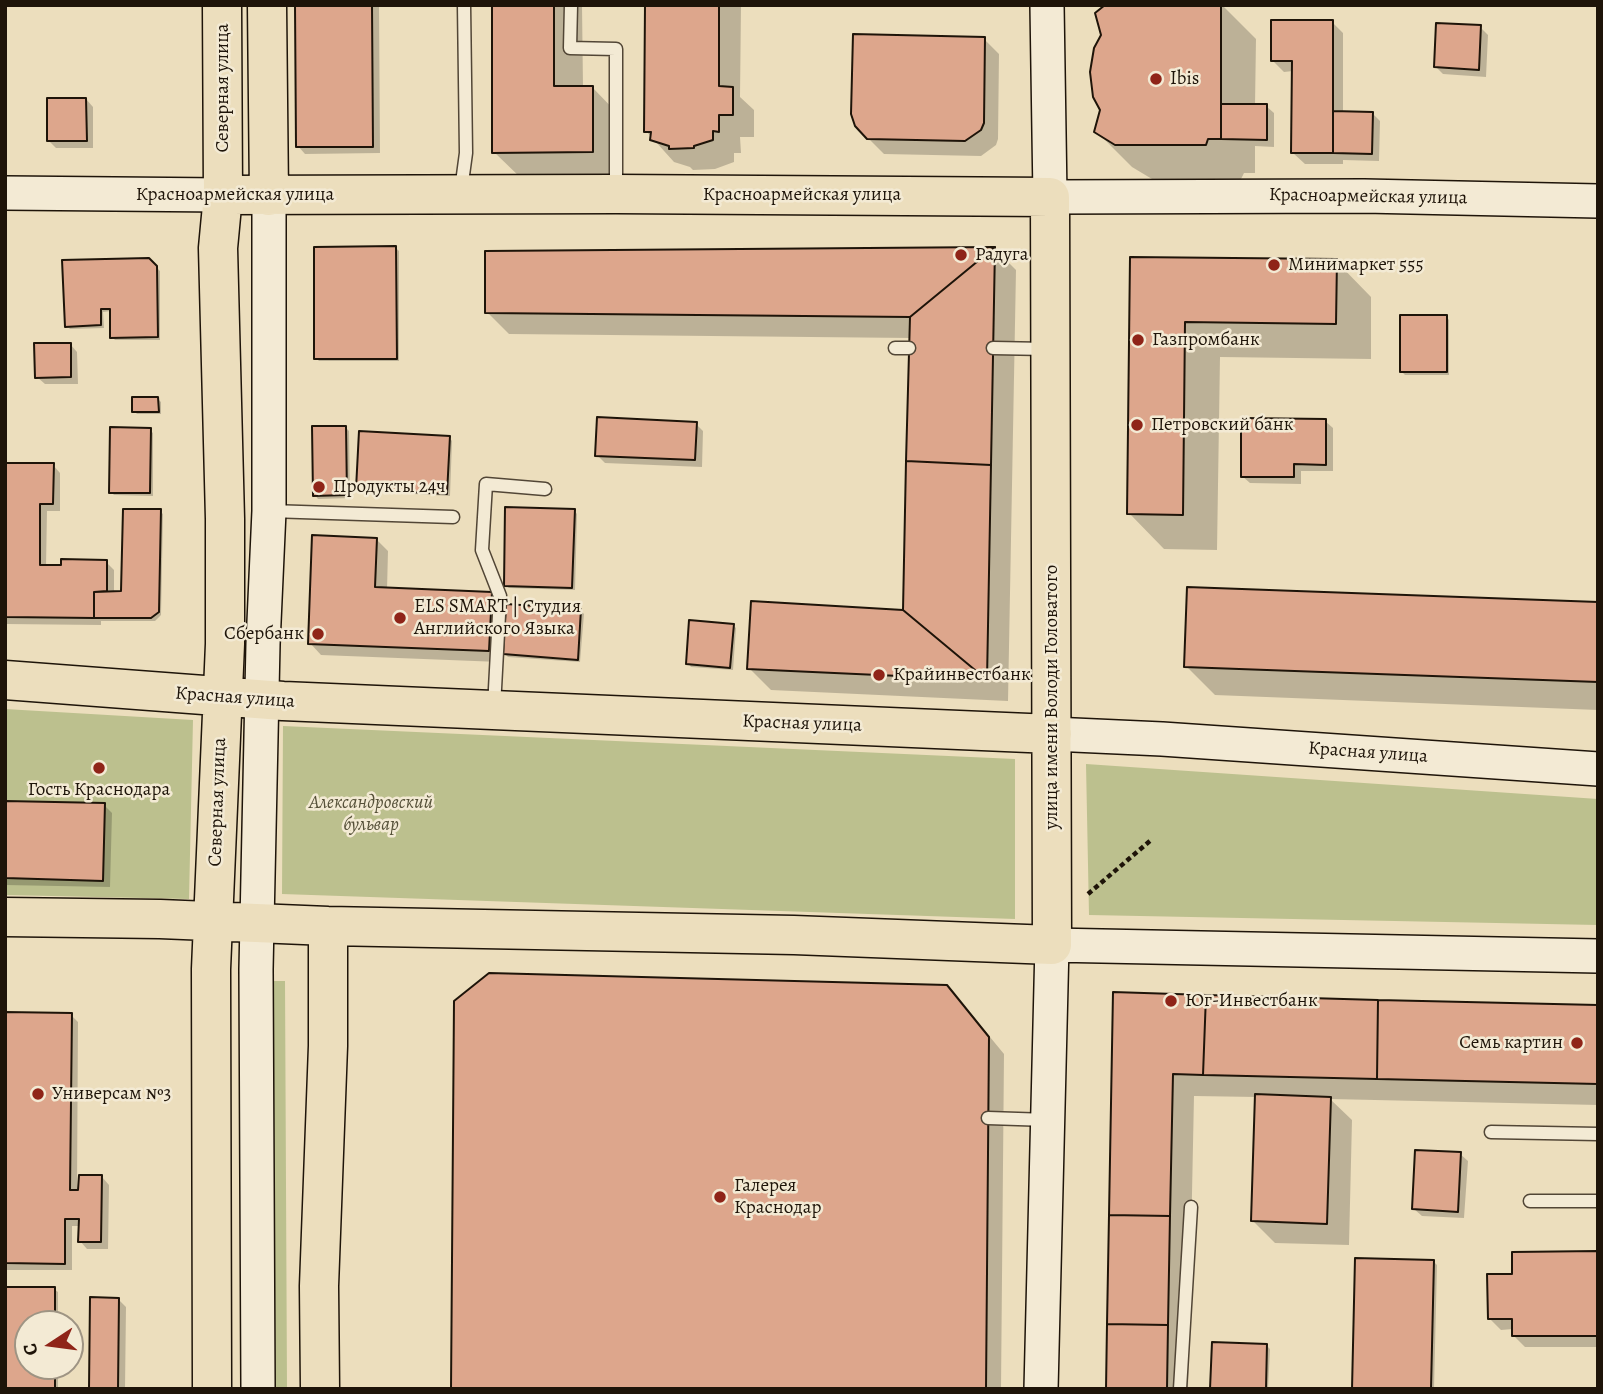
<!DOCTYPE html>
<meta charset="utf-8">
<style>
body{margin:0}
#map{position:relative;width:1603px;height:1394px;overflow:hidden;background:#ecdebd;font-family:Alegreya,serif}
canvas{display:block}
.frame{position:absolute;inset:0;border:7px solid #1e1409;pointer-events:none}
.north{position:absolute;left:14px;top:1310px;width:70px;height:70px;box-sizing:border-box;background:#f3ead4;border:2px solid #9e9483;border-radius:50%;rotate:257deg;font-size:19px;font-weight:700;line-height:28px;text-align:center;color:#1e1409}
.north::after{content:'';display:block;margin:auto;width:24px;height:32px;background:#8f2418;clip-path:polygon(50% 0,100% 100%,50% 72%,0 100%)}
</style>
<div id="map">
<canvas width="1603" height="1394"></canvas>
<div class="frame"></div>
<div class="north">С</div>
</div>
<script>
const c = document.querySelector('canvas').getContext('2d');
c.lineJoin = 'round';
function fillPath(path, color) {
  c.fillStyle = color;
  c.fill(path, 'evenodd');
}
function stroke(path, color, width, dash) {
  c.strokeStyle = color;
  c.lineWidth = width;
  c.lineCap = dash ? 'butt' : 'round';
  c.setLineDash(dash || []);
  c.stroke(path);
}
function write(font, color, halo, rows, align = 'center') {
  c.font = font + ' Alegreya,serif';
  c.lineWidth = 5;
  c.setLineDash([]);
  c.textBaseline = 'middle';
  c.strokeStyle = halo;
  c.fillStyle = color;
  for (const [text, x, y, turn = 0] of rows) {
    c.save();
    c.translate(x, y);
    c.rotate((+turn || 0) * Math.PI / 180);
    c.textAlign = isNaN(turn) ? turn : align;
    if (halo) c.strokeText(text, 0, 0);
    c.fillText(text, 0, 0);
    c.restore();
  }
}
fillPath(new Path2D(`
 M5,709L193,720L189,899L5,895Z
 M283,726L1015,759V919L282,894Z
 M1086,764L1598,799V925L1089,915Z
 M267,981H285L287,1389H268Z`), '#bcc08e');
fillPath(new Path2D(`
 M297,5H377L379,7L380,153L305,154L298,146Z
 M494,5H582L583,87H592L621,117L622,181H524L494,152Z
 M646,5H741L740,97L754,110V137H740L741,153H734V162L715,169L693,170L690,167L674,162L646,131Z
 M1108,5H1222L1256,39L1255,106H1266L1274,113V147L1255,146V173H1244L1241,179H1152L1132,167L1096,131L1102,110V35Z
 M1332,22L1343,33V113H1372L1380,121L1379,161L1343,160V164H1305L1293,153V71L1284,72L1272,60Z
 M1480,27L1488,35L1486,77L1443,74L1436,67Z
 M984,39L999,54L998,139L996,145L981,156L884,154L868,138Z
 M86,99L93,107V148H56L49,141Z
 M396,248L399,251V361H319L316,358Z
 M994,248L1016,270L1008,701L771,690L749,668L905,612L911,338L509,334L487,312Z
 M1132,259L1336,261L1371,297V359L1220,357L1217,550L1164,549L1129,513Z
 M149,260L160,271V340H115L112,337L111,311L103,312L104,328L70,329L67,326Z
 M1446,316L1449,320V375H1405L1402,372Z
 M70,344L77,352L78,384H45L37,377Z
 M158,399L161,402V414H137L134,411Z
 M1325,421L1333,428V471H1301V484L1250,483L1242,476Z
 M696,424L703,431L702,467L605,463L597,455Z
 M346,428L349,431L350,498L318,499L315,495Z
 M150,430L153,433V496L114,495L111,492Z
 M449,437L452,441L450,496L361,491L358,488Z
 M5,465H53L60,473V511H47L46,567L106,562L114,570V593H122L160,511L163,514L161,615L155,621H101V625L5,624Z
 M574,510L577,514L575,590L509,588L505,585Z
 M377,540L388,551L387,590L491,594L502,605L500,662L321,655L310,643Z
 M1598,604V710L1215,695L1186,666Z
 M581,611L584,614L580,662L508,657L505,654Z
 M733,625L736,628L733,670L691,667L688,663Z
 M5,803L104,805L112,813L110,887L5,885Z
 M947,987L962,1003L1004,1054L1001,1389H452Z
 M1115,994L1598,1006V1105L1330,1099L1352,1120L1349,1245L1275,1243L1253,1221L1256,1097L1194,1096L1188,1389H1107Z
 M5,1014L71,1015L78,1022L77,1189H80L102,1177L109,1185L108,1249H87L80,1241V1226H72V1270H5Z
 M1460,1154L1468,1161L1464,1218L1422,1216L1414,1209Z
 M1598,1253V1347H1525L1513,1335V1329L1501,1330L1489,1318L1513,1276Z
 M1434,1262L1437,1265L1434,1389H1354Z
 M5,1288L54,1289L58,1292V1324H28V1366H58V1389H5Z
 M119,1300L126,1307L125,1389H91Z
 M1267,1346L1270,1349L1268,1389H1212Z`), '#0003');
const building = new Path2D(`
 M295,5H372L373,147H296Z
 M492,5H554V86H593V152L492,153Z
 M645,5H719V86L733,87V115H719V132L713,131V140L694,146V148L669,149V146L650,140L651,132H644Z
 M1105,5H1221V139H1208L1206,145H1115L1094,132L1100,110L1093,97L1090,72L1094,48L1101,35L1095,13Z
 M1271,20H1333V153H1291L1292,61H1271Z
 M1436,23L1481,25L1479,70L1434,67Z
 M853,34L985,37L984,123L981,130L965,141L867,139L855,126L851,114Z
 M47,98H86L87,141H47Z
 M1221,104H1267V140L1221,139Z
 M1333,111L1373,112L1372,154L1333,153Z
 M396,246L397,359H314V247Z
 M995,247L910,317L485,313V251Z
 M995,247L991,465L906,461L910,317Z
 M1130,257L1337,259L1336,324L1185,322L1183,515L1127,514Z
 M149,258L157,266L158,337L110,338V309H101V325L65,327L62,260Z
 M1400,315H1447V372H1400Z
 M34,343H71V377L35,378Z
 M132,397H158L159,412H132Z
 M597,417L697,422L695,460L595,456Z
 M1241,418L1326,419V465L1294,464V477H1241Z
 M312,426H346L347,495L313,496Z
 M110,427L151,428L150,493H109Z
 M359,431L450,436L447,494L356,489Z
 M906,461L991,465L987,680L903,610Z
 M5,463H54L53,504H40V565H61V559L107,560V591L94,592V618L5,617Z
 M505,507L575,509L572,588L504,586Z
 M123,509H161L159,612L151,618H94V592L121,591Z
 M312,535L377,538L375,587L492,592L489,651L308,644Z
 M1187,587L1598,602V682L1184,667Z
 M751,601L903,610L987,680L747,669Z
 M506,604L581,609L578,660L503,654Z
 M689,620L734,624L730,668L686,664Z
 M5,801L105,803L103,881L5,878Z
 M489,973L947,985L989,1037L986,1389H451L454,1001Z
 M1113,992L1206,995L1203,1075L1173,1074L1170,1216L1109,1215Z
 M1206,995L1378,1000L1377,1079L1203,1075Z
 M1378,1000L1598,1005V1084L1377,1079Z
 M5,1012L72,1013L70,1190H78L79,1175H102L101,1242H78L79,1219H65V1264L5,1263Z
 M1255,1094L1331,1097L1327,1224L1251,1221Z
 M1415,1150L1461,1152L1458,1212L1412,1209Z
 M1109,1215L1170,1216L1168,1325L1107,1324Z
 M1598,1251V1336H1512V1319H1488L1487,1274H1512V1252Z
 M1355,1258L1434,1260L1431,1389H1352Z
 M5,1287H55V1324H28V1366H55V1389H5Z
 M90,1297L119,1298L118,1389H89Z
 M1107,1324L1168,1325L1167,1389H1106Z
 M1212,1342L1267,1344L1266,1389H1210Z`);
fillPath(building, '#dda68c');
stroke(building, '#1e1409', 2);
const lane = new Path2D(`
 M571,5L570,48L616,49V190
 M461,190L466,153L464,5
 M895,348H909
 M993,348L1047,349
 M270,511L453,517
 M494,707L500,596L482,550L486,484L545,489
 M988,1118L1048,1120
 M1491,1132L1598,1134
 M1530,1201H1598
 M1180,1389L1191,1207`);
const secondary = new Path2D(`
 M1047,5L1050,197L1364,196L1598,201
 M5,193L223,195
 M1052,734L1162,739L1598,769
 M258,1389L256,969L263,644L269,511V196
 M1041,1389L1052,945L1598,956`);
const primary = new Path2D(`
 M267,5L269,196
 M5,680L283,701L1052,734
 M5,917L160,919L328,926L794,935L1052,945L1050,197L616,194L223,195
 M212,1389L211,969L225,644V519L218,248L223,195L222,5
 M320,1389L319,1286L328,1046V926`);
stroke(lane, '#524636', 15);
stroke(secondary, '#1e1409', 36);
stroke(primary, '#1e1409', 41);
stroke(new Path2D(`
 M1088,894L1151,840`), '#1e1409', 4.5, [5, 3.5]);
stroke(lane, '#f3ead4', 12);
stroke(secondary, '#f3ead4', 33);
stroke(primary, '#ecdebd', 38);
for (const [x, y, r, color] of [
 [1156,79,7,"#8f2418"],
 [961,255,7,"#8f2418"],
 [1274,265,7,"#8f2418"],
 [1138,340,7,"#8f2418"],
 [1137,425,7,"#8f2418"],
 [319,487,7,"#8f2418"],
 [400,618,7,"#8f2418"],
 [318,634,7,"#8f2418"],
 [879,675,7,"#8f2418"],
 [99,768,7,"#8f2418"],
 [1171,1001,7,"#8f2418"],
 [1577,1043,7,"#8f2418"],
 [38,1094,7,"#8f2418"],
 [720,1197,7,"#8f2418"]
]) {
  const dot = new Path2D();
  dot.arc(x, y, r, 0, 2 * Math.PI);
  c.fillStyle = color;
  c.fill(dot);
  stroke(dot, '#f3ead4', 2.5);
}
write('19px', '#1e1409', '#f3ead4', [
 ["Ibis",1170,79],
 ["Радуга",975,255],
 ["Минимаркет 555",1288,265],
 ["Газпромбанк",1152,340],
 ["Петровский банк",1151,425],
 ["Продукты 24ч",333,487],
 ["ELS SMART | Студия",414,607],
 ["Английского Языка",414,629],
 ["Сбербанк",304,634,"right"],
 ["Крайинвестбанк",893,675],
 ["Гость Краснодара",99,790,"center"],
 ["Юг-Инвестбанк",1185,1001],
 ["Семь картин",1563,1043,"right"],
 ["Универсам №3",52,1094],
 ["Галерея",734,1186],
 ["Краснодар",734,1208]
], 'left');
write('19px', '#1e1409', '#f3ead4', [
 ["Северная улица",223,88,-90],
 ["Красноармейская улица",235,195],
 ["Красноармейская улица",802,195],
 ["Красноармейская улица",1368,197,1],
 ["улица имени Володи Головатого",1052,697,-90],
 ["Красная улица",235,698,4],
 ["Красная улица",802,724,2],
 ["Красная улица",1368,753,4],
 ["Северная улица",218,802,-88]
]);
write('italic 19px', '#555038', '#f3ead4', [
 ["Александровский",371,803],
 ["бульвар",371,825]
]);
</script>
